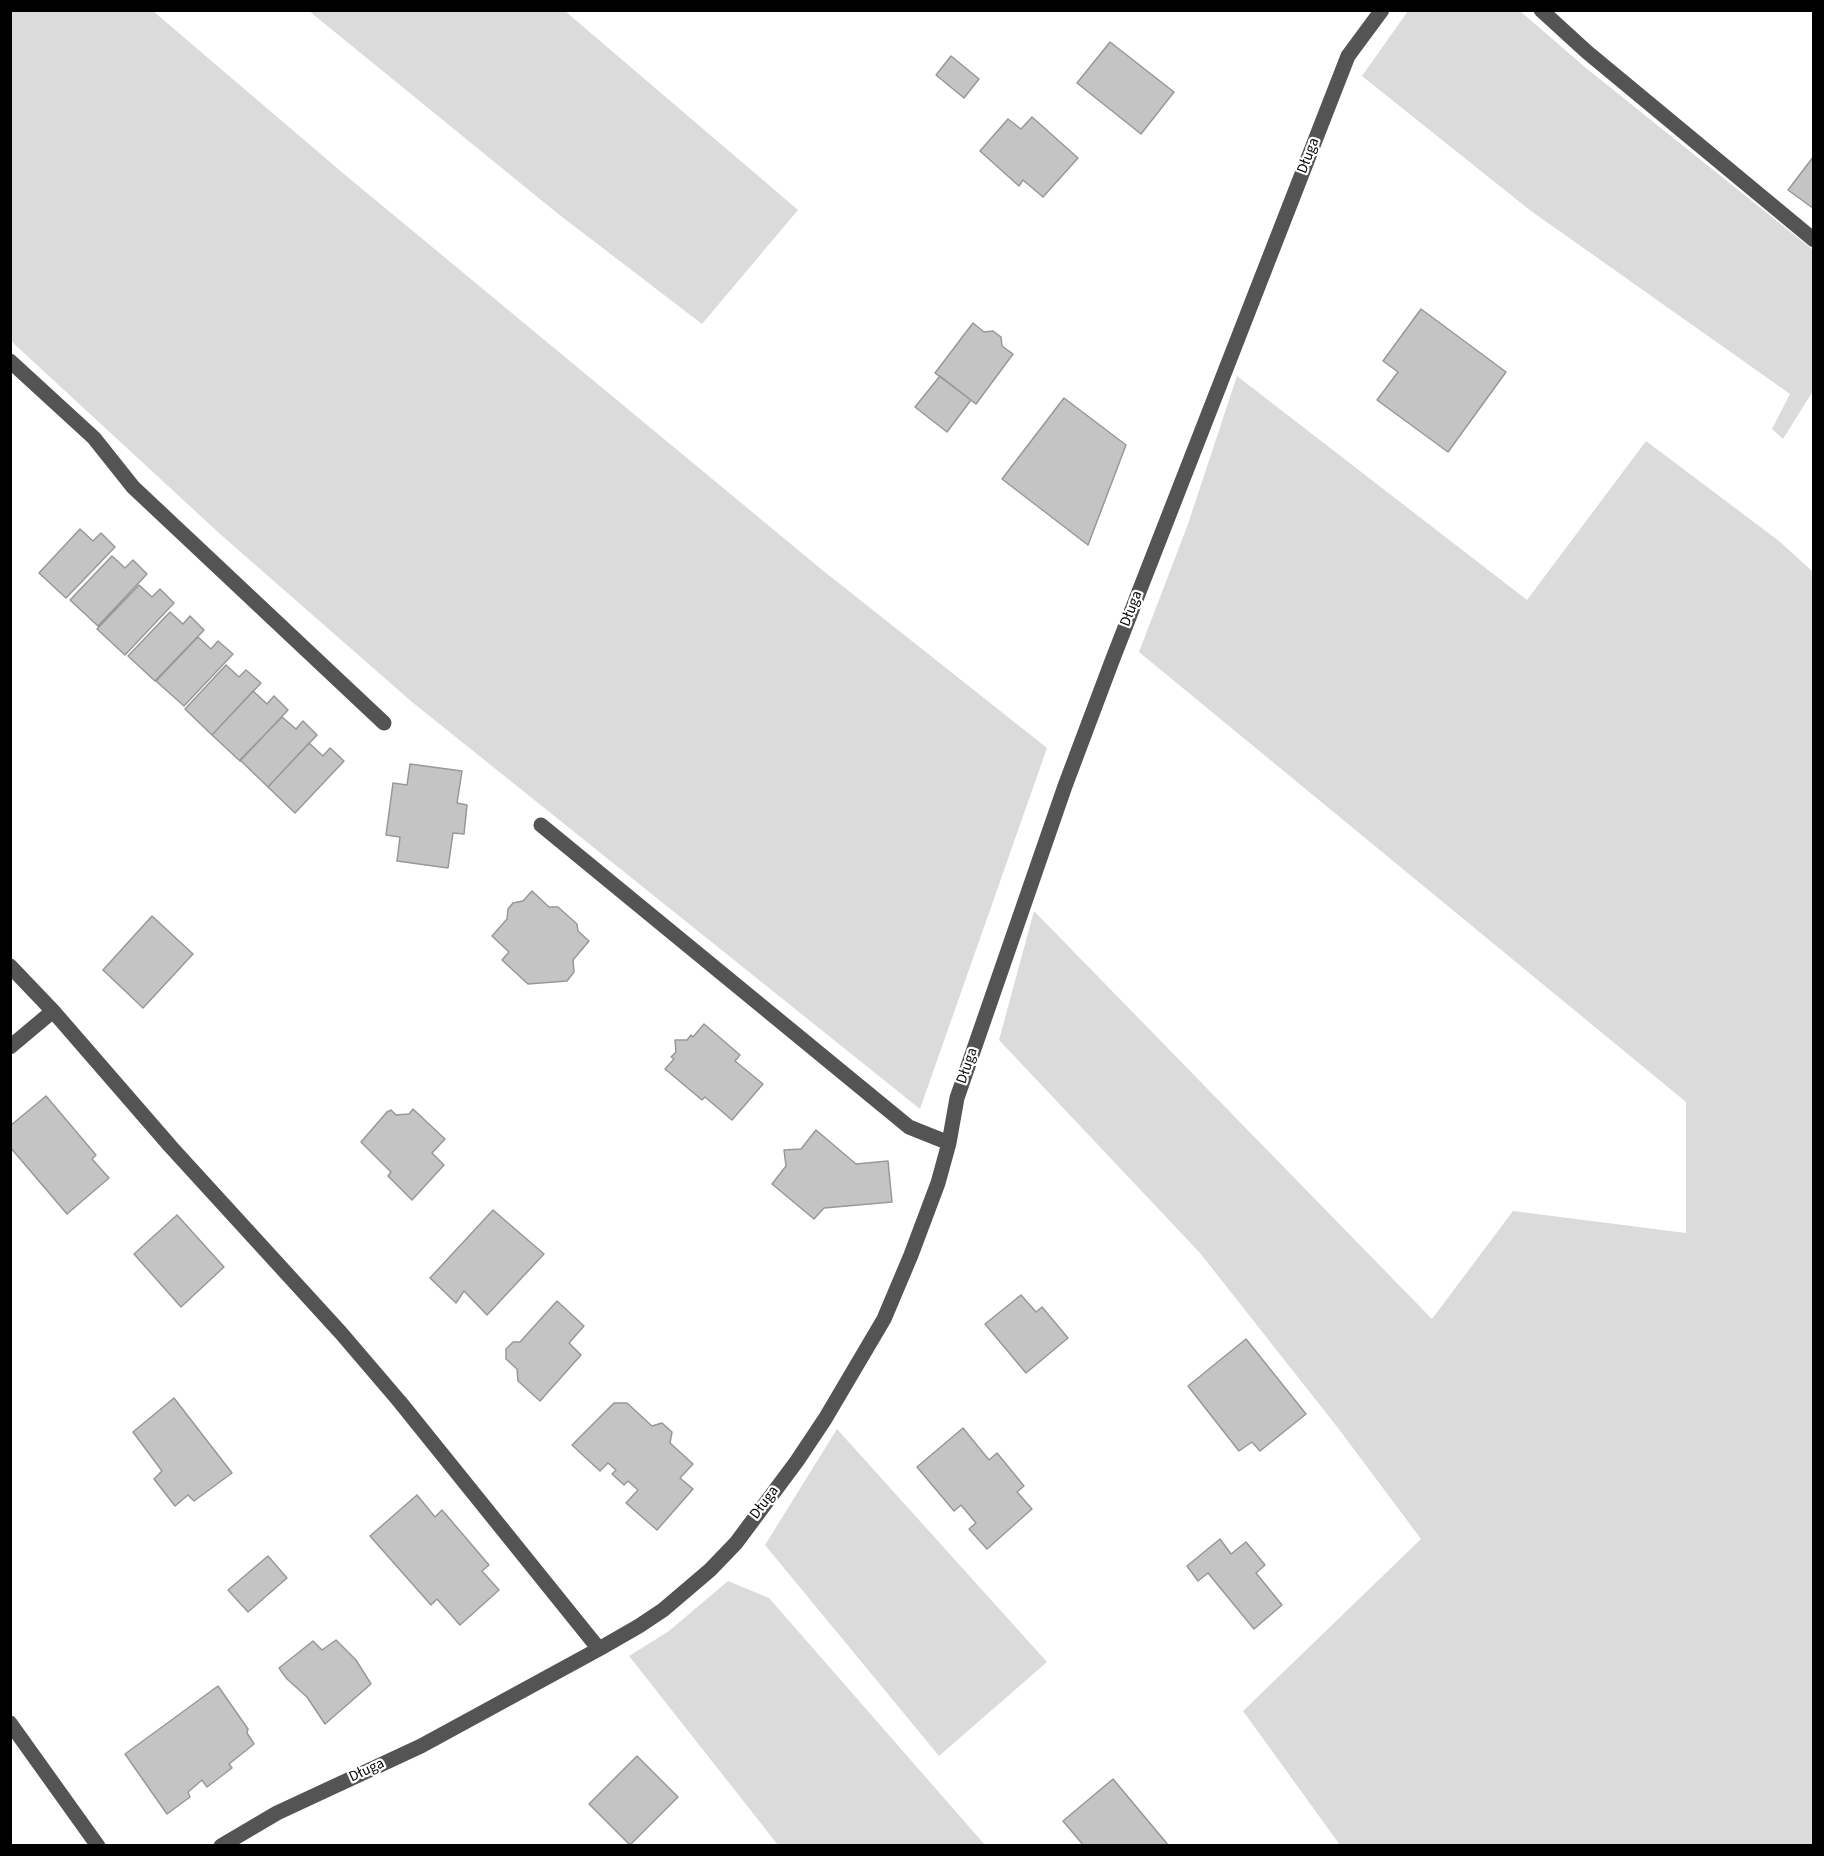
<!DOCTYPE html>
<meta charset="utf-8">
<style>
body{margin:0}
#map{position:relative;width:1824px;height:1856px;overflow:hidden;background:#fff;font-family:"Source Sans 3",sans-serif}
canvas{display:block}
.frame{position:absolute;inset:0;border:12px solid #000;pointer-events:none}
</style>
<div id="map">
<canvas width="1824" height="1856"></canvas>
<div class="frame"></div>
</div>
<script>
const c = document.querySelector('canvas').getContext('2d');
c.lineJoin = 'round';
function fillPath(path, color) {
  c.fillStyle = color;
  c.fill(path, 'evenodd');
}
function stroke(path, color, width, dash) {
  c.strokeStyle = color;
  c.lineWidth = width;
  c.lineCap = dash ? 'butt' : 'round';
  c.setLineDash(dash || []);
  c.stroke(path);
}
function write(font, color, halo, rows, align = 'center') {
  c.font = font + ' "Source Sans 3",sans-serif';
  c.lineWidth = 4.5;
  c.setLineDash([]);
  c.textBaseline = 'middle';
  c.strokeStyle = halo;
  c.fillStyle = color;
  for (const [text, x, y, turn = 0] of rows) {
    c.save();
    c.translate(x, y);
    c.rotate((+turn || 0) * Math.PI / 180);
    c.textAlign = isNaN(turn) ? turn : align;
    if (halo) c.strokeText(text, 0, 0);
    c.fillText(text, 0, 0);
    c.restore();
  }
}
fillPath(new Path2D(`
 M10,11H153L344,174L821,569L1047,748L920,1109L412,702L220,534L11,341Z
 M309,11H565L798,210L702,324L557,213Z
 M1408,11H1520L1586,68L1813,250V391L1783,439L1772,429L1790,394L1531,211L1362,76Z
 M1237,376L1527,600L1646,441L1779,541L1813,572V1845H1340L1243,1711L1421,1539L1338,1428L1200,1253L999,1040L1034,911L1432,1319L1513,1211L1686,1233V1102L1139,652L1188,524Z
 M837,1429L1047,1662L939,1756L765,1545Z
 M728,1581L769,1598L985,1845H778L629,1656L669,1631Z`), '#dbdbdb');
const building = new Path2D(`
 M1110,42L1174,92L1141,134L1077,83Z
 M951,56L979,79L964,98L936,75Z
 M1032,117L1078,158L1043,197L1023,180L1019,186L980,151L1008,119L1021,129Z
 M1814,156V209L1788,190Z
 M1421,309L1506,372L1448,452L1377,400L1398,372L1383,361Z
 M973,323L984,332L993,331L1001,337L1002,346L1013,354L976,404L935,373Z
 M940,376L971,400L947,432L915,407Z
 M1064,398L1126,445L1088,545L1002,479Z
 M80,529L93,541L101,533L115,547L66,598L39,573Z
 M112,556L125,568L133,560L147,574L98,626L70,600Z
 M139,585L152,597L160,589L174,603L125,655L97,629Z
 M170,612L183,624L190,616L204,630L155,681L128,656Z
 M198,637L211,649L218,641L233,654L184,706L156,681Z
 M226,665L239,677L246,670L261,683L212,735L185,709Z
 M253,691L267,704L274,696L288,710L240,761L212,735Z
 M282,717L296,729L303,721L317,735L268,787L240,760Z
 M309,743L323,756L330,748L344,761L295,813L268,787Z
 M410,764L462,771L457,803L467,805L464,834L453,833L448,868L397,861L400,837L386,835L393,783L407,785Z
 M532,891L549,907H558L577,924L578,931L589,941L573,960L574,972L567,981L528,984L502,960L509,952L492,936L507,919L508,909L513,903L523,901Z
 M152,916L193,954L143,1008L103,970Z
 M704,1024L740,1055L735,1061L763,1084L732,1120L705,1097L702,1100L665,1069L674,1059L671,1057L676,1052L675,1040H687L691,1035L693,1037Z
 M46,1096L96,1155L92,1159L109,1178L67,1214L10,1147V1126Z
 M413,1109L445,1139L432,1153L444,1165L412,1200L388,1176L391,1172L361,1142L387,1112L391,1110L396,1115L409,1114Z
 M816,1130L856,1164L888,1161L892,1202L824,1208L814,1219L772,1184L786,1166L784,1150L801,1149Z
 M493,1210L544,1254L487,1315L464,1291L456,1303L430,1278Z
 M177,1215L224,1267L181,1307L134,1254Z
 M1021,1295L1036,1312L1042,1307L1068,1338L1026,1373L985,1324Z
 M557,1301L584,1326L569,1343L581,1355L540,1401L518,1381L517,1369L506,1359V1349L513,1342H520Z
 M1246,1339L1306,1414L1260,1451L1252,1442L1239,1451L1188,1386Z
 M174,1398L232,1473L194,1501L188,1495L175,1506L154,1479L162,1471L133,1432Z
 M614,1403H627L652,1426L662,1423L672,1432L670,1443L693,1464L680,1478L693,1489L657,1530L626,1503L638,1490L628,1481L624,1485L612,1474L616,1470L608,1463L600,1471L572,1445Z
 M963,1428L989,1460L997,1453L1024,1486L1017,1492L1032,1509L987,1549L969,1529L976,1523L961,1505L954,1511L917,1467Z
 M417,1495L435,1517L442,1510L489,1565L482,1571L499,1590L460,1625L437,1599L431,1605L370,1536Z
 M1220,1539L1231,1554L1246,1542L1265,1565L1256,1573L1282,1605L1254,1629L1208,1573L1198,1581L1187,1566Z
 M268,1556L287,1578L248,1612L228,1590Z
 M336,1640L356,1660L371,1684L325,1724L307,1697L287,1679L279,1668L313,1641L322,1650Z
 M218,1686L248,1729L247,1733L254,1744L229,1764L232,1768L207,1787L202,1780L188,1792L190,1797L167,1814L125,1754Z
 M637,1756L678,1797L630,1845L589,1804Z
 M1113,1779L1169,1846H1084L1063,1821Z`);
fillPath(building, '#c4c4c4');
stroke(building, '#989898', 1.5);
stroke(new Path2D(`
 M1541,10L1587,52L1814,240
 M10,361L94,438L133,487L384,723
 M541,825L909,1127L949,1143
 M10,966L53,1011L171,1147L341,1333L400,1402L599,1649
 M10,1047L53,1011
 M10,1723L98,1846
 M221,1846L277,1813L421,1746L599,1649L639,1626L663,1610L710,1570L736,1543L797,1461L825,1419L884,1319L911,1255L938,1183L949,1143L957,1098L1065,786L1112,661L1348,56L1382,10`), '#545454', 15);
write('15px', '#000', '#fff', [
 ["Długa",1309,156,-69],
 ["Długa",1132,609,-69],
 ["Długa",968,1066,-71],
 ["Długa",765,1503,-53],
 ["Długa",367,1771,-25]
]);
</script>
